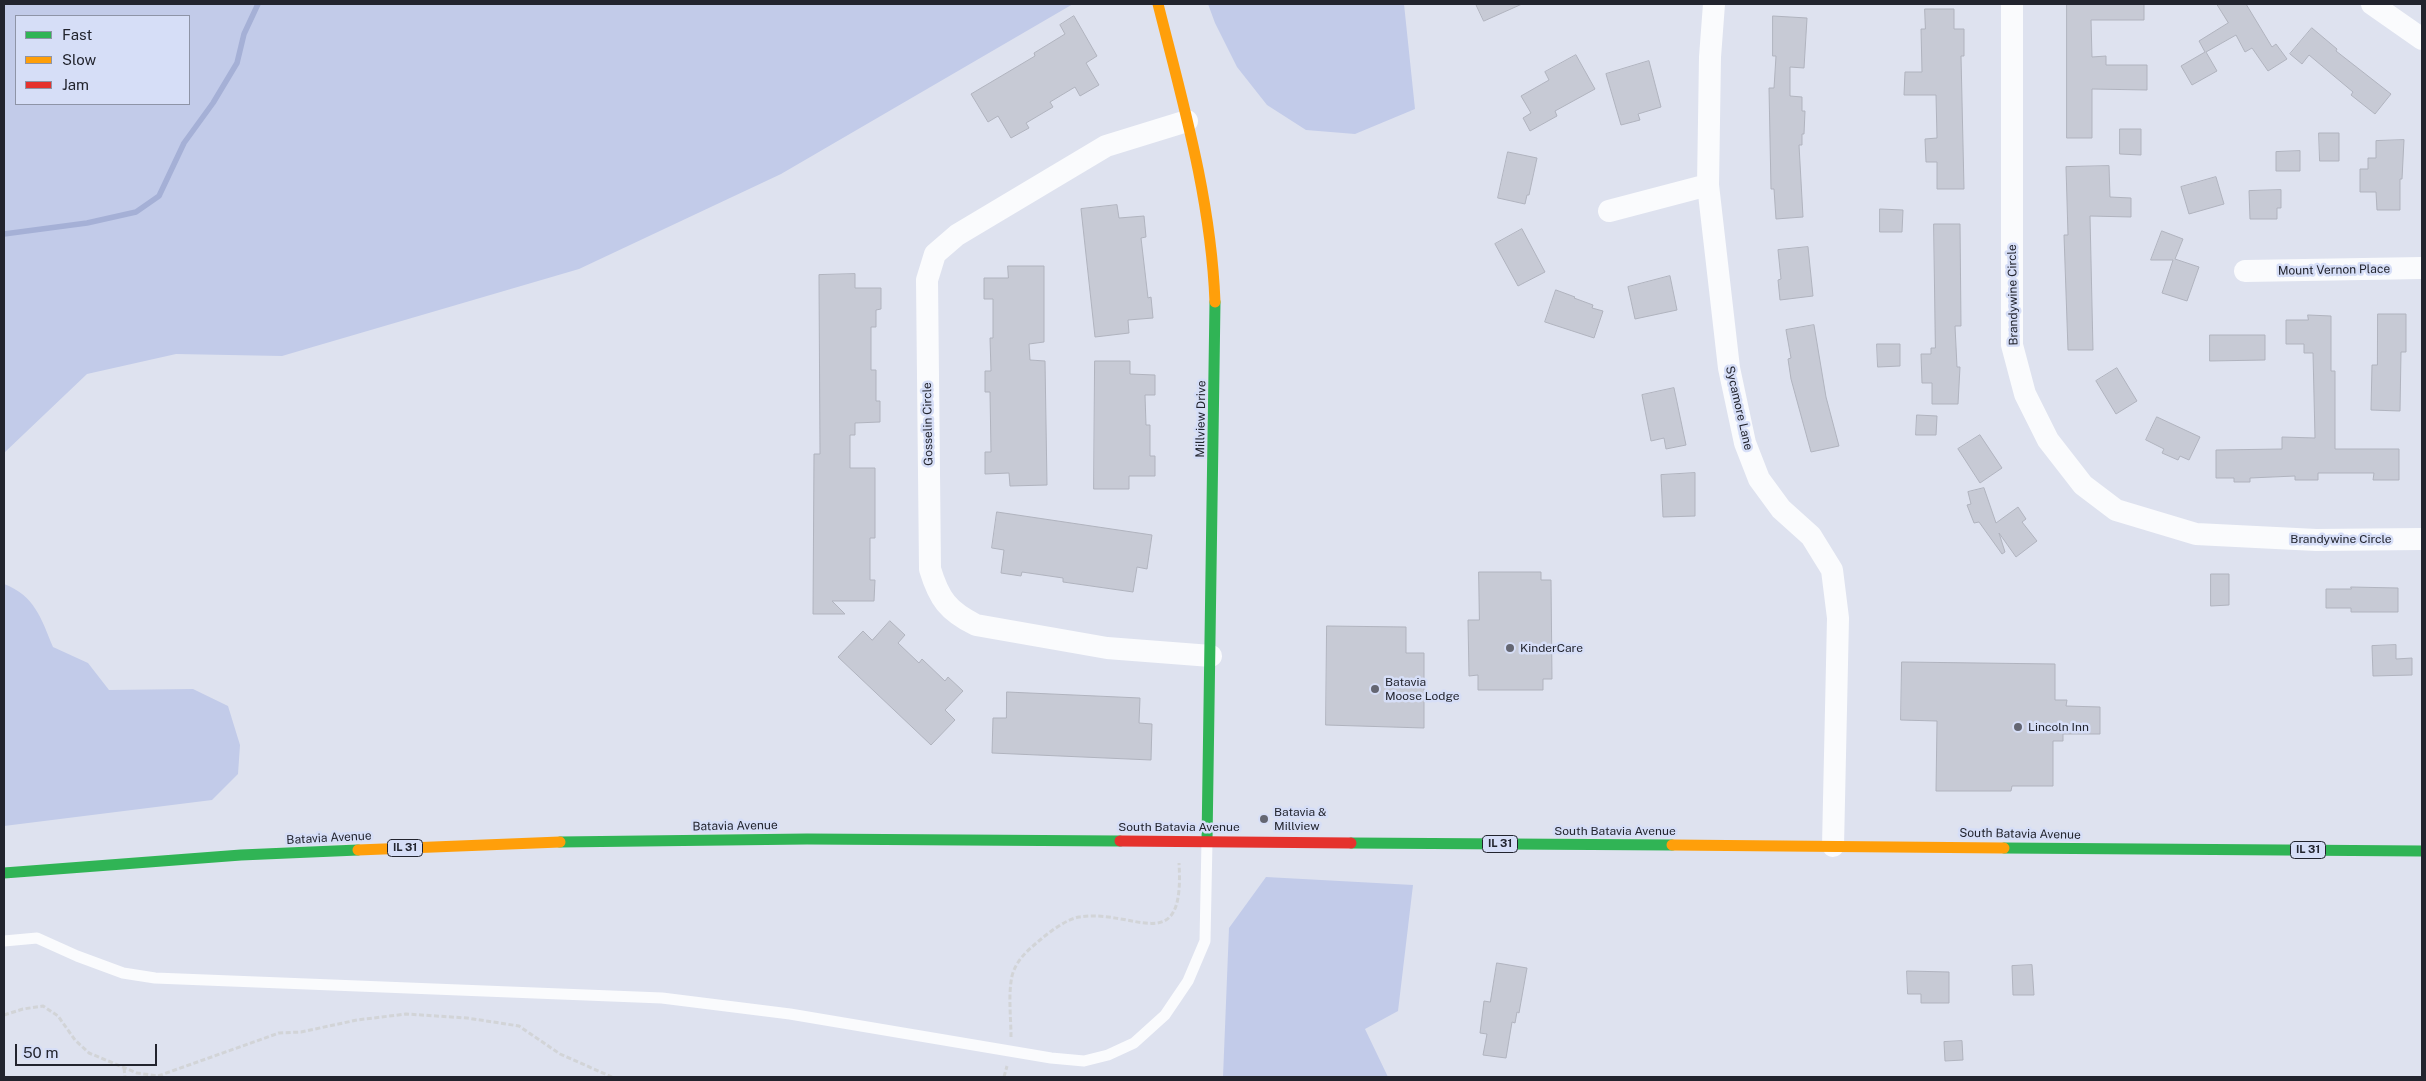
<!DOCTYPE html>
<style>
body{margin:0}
#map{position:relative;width:2426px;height:1081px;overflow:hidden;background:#dee2ef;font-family:"Public Sans",sans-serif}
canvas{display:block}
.frame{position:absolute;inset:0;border:5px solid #22242e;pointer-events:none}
.legend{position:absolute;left:15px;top:15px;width:175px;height:90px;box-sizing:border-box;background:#d6def7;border:1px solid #8e94a7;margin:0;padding:6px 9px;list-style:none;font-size:15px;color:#22242e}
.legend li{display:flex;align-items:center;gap:10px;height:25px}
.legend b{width:25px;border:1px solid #8e94a7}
.scale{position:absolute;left:15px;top:1044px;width:142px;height:22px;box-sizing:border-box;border:2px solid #22242e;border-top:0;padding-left:6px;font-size:15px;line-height:18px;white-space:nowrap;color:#22242e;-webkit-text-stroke:4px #d6def7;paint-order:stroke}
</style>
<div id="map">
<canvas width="2426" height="1081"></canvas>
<div class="frame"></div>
<ul class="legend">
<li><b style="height:6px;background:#30b455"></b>Fast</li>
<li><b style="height:6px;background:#ff9f0a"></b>Slow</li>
<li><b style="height:6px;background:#e5322d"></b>Jam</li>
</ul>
<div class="scale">50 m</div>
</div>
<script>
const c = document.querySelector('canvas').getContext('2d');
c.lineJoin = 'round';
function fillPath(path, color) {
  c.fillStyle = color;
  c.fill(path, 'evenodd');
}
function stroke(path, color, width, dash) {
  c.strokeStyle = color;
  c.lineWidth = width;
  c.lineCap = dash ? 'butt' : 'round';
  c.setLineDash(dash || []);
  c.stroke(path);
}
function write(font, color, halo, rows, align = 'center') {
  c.font = font + ' "Public Sans",sans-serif';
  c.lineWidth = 5;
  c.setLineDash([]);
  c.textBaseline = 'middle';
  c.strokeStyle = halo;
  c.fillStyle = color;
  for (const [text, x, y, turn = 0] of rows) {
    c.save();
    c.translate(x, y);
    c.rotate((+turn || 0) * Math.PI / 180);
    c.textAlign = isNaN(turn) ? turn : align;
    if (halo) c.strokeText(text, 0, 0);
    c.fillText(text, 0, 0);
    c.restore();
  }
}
fillPath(new Path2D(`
 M4,4H1073L781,174L579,269L282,356L176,354L87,374L4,453ZM16,16H189V104H16Z
 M1208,4H1404L1415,109L1355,134L1306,130L1267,105L1237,67L1215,23Z
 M4,584C35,596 41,618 53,647L88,663L109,690L193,689L228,706L240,745L238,774L212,800L4,826Z
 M1266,877L1413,885L1398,1011L1365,1029L1388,1077H1223L1229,928Z`), '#c2cbe9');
stroke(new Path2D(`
 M4,234L87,223L136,212L159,196L184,143L213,103L237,63L244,34L258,4`), '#a5b0d6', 5.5);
const building = new Path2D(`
 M1476,4H1522L1484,21Z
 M2067,4H2144V20H2091L2092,57L2106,56V65H2147V90L2092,89V138H2067Z
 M2217,4H2246L2272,47L2276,44L2287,59L2268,71L2252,48L2245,52L2236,35L2206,52L2217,71L2192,85L2181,66L2205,52L2199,41L2228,23Z
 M1925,9H1954V29H1964V56H1961L1964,189H1937V162H1926L1925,139L1937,138L1936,95H1904L1905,72H1922L1921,29H1925Z
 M1074,16L1097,56L1086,63L1099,85L1080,96L1075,87L1050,102L1053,107L1026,123L1029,128L1011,138L998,116L988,122L971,94L1035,56L1034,53L1065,34L1060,25Z
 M1773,16L1807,18L1804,68L1790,67V96L1802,97V111H1805L1804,134H1802V145H1799L1803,217L1776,219L1774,189H1771L1769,88H1774L1776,56H1773Z
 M2312,28L2337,49L2336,51L2391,94L2375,114L2351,95L2353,92L2309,55L2302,64L2290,54Z
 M1576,55L1595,89L1555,111L1557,116L1530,131L1523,118L1531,113L1521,96L1549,80L1545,72Z
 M1649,61L1661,107L1638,114L1640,120L1621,125L1606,74Z
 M2120,129H2141V155L2120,154Z
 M2319,133H2339V161H2320Z
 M2404,140L2402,179H2400V210H2377L2376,192H2360V169H2368V158H2376V141Z
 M2300,151V171H2276V152Z
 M1508,152L1537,158L1529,195H1527L1525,204L1498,198Z
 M2109,166L2110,197L2131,198V217L2090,216L2093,350H2068L2064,235H2068L2066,167Z
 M2216,177L2224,204L2189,214L2181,187Z
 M2281,190V208H2277V219H2250L2249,191Z
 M1117,205L1119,218L1144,216L1146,237L1141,238L1148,298L1151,297L1153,318L1128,320L1129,333L1095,337L1081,209Z
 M1880,209L1903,210L1902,232H1880Z
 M1934,224H1960L1961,326H1955L1957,367H1960L1958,404H1932V383H1922L1921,354H1931V348H1935Z
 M1522,229L1545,272L1518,286L1495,244Z
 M2162,231L2183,239L2175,259L2199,267L2187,301L2162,293L2173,260H2151Z
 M1808,247L1813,296L1780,300L1778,280L1781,279L1778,250Z
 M1008,266H1044V342L1029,344L1030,360L1045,361L1047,485L1010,486L1009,473L985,474V452H991L990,392H985V371H991L990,338H993V299H984V278H1008Z
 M855,274V288H881V309L876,310V327H871V370H876V401H880V422L855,423V435H850V468H875V538H870V580H875L874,601H832L845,614H813L814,454H820L819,275Z
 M1670,276L1677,310L1635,319L1628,287Z
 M1556,290L1575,297L1574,298L1593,305L1592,308L1603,311L1594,338L1545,322Z
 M2378,314H2406V352H2401L2400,411L2371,410L2372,365H2377Z
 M2308,315L2331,316V371H2335V449H2399V480H2373L2374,473H2318V480H2295V476L2250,478V482H2234V478H2216V450L2282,449V437L2315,438L2313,353H2304V344H2286V320H2308Z
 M1814,325L1826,397L1839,446L1811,452L1791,379L1788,359L1791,358L1786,330Z
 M2210,335H2265V360L2210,361Z
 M1877,344H1900V366L1878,367Z
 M1095,361H1130V374L1155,375V395H1145L1146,425H1150V456H1155V476H1129V489H1094Z
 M2117,368L2137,401L2116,414L2096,381Z
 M1674,388L1686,445L1666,449L1664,438L1651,441L1642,395Z
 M1917,415L1937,416L1936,435H1916Z
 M2157,417L2200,437L2189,460L2180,456L2178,460L2162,453L2164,449L2146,440Z
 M1980,435L2002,468L1980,483L1958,449Z
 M1695,473V516L1663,517L1661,475Z
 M1984,488L1996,523L2018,507L2026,519L2022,522L2037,541L2016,557L1999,533L2005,552L2002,554L1979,522L1974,523L1967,505L1971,504L1968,492Z
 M997,512L1152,535L1147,569L1137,567L1133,592L1063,582V578L1022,572L1021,576L1001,573L1004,550L992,548Z
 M1479,572H1541V580H1551L1552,679H1543V690H1478V675L1469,676L1468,620H1479Z
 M2211,574H2229V605L2211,606Z
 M2351,587L2398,588V612H2351V608H2326V589H2351Z
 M890,621L905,635L898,643L919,663L922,659L945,681L948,677L963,691L945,710L955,720L931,745L838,657L863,631L872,640Z
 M1327,626L1406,627V653H1424V728L1326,725Z
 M2396,645V659L2412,658V675L2373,676L2372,646Z
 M1902,662L2055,664V700H2067L2066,706L2100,707V734H2063V741H2053V786H2012L2011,791H1936L1937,721L1901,720Z
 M1007,692L1140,698L1139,723L1152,724L1151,760L992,753L993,718H1006Z
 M1497,963L1527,968L1519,1013L1517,1012L1515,1023L1512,1022L1506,1058L1483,1055L1487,1034L1480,1033L1484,1001L1490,1002Z
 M2032,965L2034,995H2013L2012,966Z
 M1907,971L1949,972V1003H1921V994H1908Z
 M1962,1041L1963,1060L1945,1061L1944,1042Z`);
fillPath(building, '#c7cad5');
stroke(building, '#b0b3be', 1);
stroke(new Path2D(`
 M4,1015L23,1009L43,1006L58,1016L75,1040L89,1053L137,1073L158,1076L279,1033L301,1032L357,1020L406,1014L467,1018L519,1026L560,1054L612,1077
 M1011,1037C1011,1018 1008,995 1012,976C1016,960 1028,950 1040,940C1051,931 1065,920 1079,917C1134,908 1185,961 1179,863
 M124,1068L125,1077
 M1004,1077L1007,1066`), '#d2d4d7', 3, [5, 2.5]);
stroke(new Path2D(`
 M4,941L37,938L77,956L123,973L155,978L662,998L790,1014L1051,1058L1084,1061L1108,1055L1134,1043L1165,1015L1188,981L1205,941L1207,841`), '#fafbfd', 11);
stroke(new Path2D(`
 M1714,4L1710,57L1708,185L1729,368L1745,443L1759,479L1781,509L1811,536L1832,570L1838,618L1833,846
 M2012,4V345L2025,394L2048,440L2083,485L2116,510L2196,534L2316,540L2422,539
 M2372,4L2422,39
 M1187,121L1106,146L957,235L935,254L927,280L930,569C939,599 948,611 976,625L1107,648L1211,656
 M1609,211L1708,185
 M2245,271L2422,268`), '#fafbfd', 22);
stroke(new Path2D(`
 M1207,841L1215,302
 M560,842L807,839L1120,841
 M1351,843L1672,845
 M2004,848L2422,851
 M4,873L241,855L358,850`), '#30b455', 11);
stroke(new Path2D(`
 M1158,4C1183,103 1211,199 1215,302
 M1672,845L2004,848
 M358,850L560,842`), '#ff9f0a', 11);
stroke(new Path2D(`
 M1120,841L1351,843`), '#e5322d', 11);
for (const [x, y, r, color] of [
 [1510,648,5,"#646672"],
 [1375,689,5,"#646672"],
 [2018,727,5,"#646672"],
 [1264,819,5,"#646672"]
]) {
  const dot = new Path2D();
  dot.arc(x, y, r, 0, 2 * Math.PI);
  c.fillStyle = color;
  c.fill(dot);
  stroke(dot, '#d6def7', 2);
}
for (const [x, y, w] of [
 [1500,844,35],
 [405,848,35],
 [2308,850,35]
]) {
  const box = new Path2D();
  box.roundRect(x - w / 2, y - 8.5, w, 17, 4);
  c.fillStyle = '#d6def7';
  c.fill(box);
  stroke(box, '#22242e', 1);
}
write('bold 11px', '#22242e', null, [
 ["IL 31",1500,844],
 ["IL 31",405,848],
 ["IL 31",2308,850]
]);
write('12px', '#22242e', '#d6def7', [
 ["Mount Vernon Place",2334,270,-1],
 ["Brandywine Circle",2013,295,-91],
 ["Sycamore Lane",1739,408,77],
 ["Millview Drive",1201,419,-89],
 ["Gosselin Circle",928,424,-91],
 ["Brandywine Circle",2341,539],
 ["Batavia Avenue",735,826,-1],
 ["South Batavia Avenue",1179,827],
 ["South Batavia Avenue",1615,831],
 ["South Batavia Avenue",2020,834,1],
 ["Batavia Avenue",329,838,-3]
]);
write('12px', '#22242e', '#d6def7', [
 ["KinderCare",1520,648],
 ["Batavia",1385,682],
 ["Moose Lodge",1385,696],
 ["Lincoln Inn",2028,727],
 ["Batavia &",1274,812],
 ["Millview",1274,826]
], 'left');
</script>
